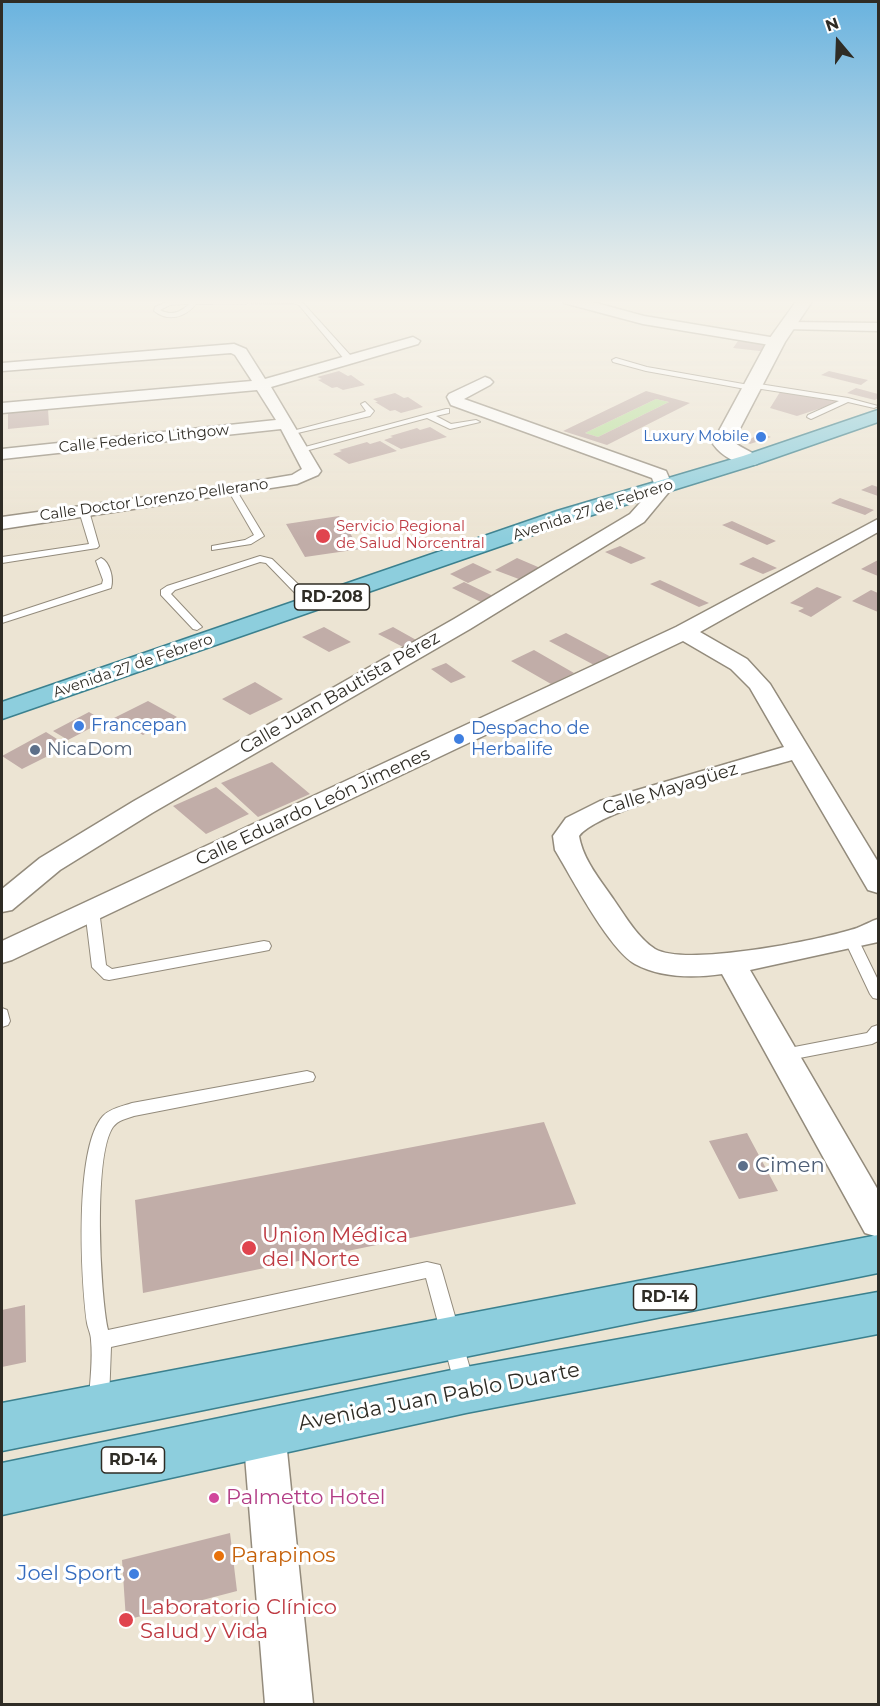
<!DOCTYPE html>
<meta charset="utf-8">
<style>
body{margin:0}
#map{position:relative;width:880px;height:1706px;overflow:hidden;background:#ece4d3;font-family:Montserrat,sans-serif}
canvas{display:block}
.frame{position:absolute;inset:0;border:3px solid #2f2c25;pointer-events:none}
.north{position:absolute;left:808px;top:12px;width:60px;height:60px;-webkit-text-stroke:4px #fff;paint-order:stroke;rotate:341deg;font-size:16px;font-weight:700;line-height:24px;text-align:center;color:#2f2c25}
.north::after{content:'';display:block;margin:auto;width:21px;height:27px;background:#2f2c25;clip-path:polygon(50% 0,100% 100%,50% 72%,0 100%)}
</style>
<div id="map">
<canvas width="880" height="1706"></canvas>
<div class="frame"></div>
<div class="north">N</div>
</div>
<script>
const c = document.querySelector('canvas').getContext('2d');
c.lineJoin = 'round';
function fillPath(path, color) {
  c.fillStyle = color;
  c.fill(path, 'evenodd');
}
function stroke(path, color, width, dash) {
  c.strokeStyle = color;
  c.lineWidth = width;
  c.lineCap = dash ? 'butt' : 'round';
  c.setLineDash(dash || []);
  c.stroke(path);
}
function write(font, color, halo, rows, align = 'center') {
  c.font = font + ' Montserrat,sans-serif';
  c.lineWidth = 6;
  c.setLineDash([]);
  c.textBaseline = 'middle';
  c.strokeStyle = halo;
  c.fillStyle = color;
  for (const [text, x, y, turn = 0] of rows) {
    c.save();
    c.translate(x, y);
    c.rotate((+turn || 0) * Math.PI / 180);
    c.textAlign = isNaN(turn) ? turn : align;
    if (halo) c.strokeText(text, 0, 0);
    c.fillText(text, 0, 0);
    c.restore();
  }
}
fillPath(new Path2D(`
 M656,399L669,402L598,437L585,433Z`), '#b8df9c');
fillPath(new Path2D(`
 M738,341L772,345L768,352L733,348Z
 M339,371L348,376L351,375L365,385L343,390L337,387L332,388L318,380L322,379L317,377Z
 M829,371L868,380L861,385L821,375Z
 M856,388L878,394V398L875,400L847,393Z
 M646,391L690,403L607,445L563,431ZM656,399L669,402L598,437L585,433Z
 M780,392L840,402L797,416L770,408Z
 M395,393L404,398L408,397L423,407L401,413L395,410L390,411L375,402H378L373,399Z
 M48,409L49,425L8,429V412Z
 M430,427L447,437L401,449L384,440L393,437L390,436L417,428L420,430Z
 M760,433L771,437L750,444L746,442Z
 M380,441L397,451L349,464L333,454L342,451L339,450L367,442L370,444Z
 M872,485L878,487V496L861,490Z
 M840,498L874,510L865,515L831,503Z
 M339,516L360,549L305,557L286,524Z
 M732,521L776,541L767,545L722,525Z
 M620,546L646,558L631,564L605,552Z
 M753,557L777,568L763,574L739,564Z
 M517,558L545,570L524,581L495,570Z
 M878,560V576L861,569Z
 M473,563L492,572L468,583L450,574Z
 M660,580L709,603L699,607L650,584Z
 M464,582L493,596L481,602L452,588Z
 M817,587L842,597L811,617L798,611L804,608L790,603Z
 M871,590L878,593V612L852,601Z
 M324,627L351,642L329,652L302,637Z
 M393,627L418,641L403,647L378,634Z
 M566,633L613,658L596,666L549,641Z
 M534,650L574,673L551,684L511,661Z
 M446,663L466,677L451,683L431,669Z
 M255,682L283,699L250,715L222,699Z
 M148,701L177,717L143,735L114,718Z
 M89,712L104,721L68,740L53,731Z
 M46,732L68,746L22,769L2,756Z
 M272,762L310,794L258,817L221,783Z
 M216,787L249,814L206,834L173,806Z
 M544,1122L576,1204L143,1293L135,1200Z
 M747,1133L778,1191L739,1199L709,1141Z
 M25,1305L26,1362L2,1367V1310Z
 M230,1533L237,1591L126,1620L122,1560Z`), '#c1ada8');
const service = new Path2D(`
 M298,300L303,303L351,356V360H345L299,305L293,303L196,304C185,318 168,322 154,311L155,307L169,301ZM186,304H189C180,313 171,316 160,310L170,305Z
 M616,358L647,367L749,385L753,383L848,398L878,406L874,408L848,402L811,419L807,417L808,415L839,401L755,388L751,390L646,371L613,362L612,360Z
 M365,402L374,411L370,416L289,435L285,433L364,412L366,411L361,404Z
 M446,409H449V413L436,416L451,424L476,420L480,422L450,429L427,418L298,453L294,450Z
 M229,488H235L264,536L251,544L212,550V546L245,540L254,535L228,490Z
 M84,508L89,511L99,546L97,548L2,563V557L89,544L79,511Z
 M260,556L272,559L304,590V594H296L266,563L260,562L175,590L171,594L202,627L197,630L193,629L161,595V590L167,586Z
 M101,558C110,562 114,579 111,588L2,623V617L102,584L103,580L96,561Z
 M92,905L99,910L106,965L112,969L264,941L269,942L271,946L269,950L264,951L109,980L104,979L92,967L85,910Z
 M851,934L856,936L858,939L878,980V999L873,998L870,994L844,939L846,936Z
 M2,1008L7,1010L10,1021L8,1025L2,1027Z
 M878,1025V1041L872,1044L784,1061L778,1059L776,1055L778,1051L784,1049L867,1033L872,1027Z
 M307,1071L313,1073L315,1077L313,1081L134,1116C126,1119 118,1120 113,1127C93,1156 100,1293 108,1330L427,1262L440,1265L442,1271L475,1386L472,1393L465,1395L458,1393L455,1386L426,1278L111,1347L109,1400L106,1407L99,1410L92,1407L89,1400C90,1381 93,1360 91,1340C91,1334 88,1329 87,1323C81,1280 74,1148 103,1116C109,1109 123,1106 132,1103Z`);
const minor = new Path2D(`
 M563,300H585L644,316L776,338L783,342L776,346L643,324L564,303Z
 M789,322L878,323V331L784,329L782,326L784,323Z
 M413,337L420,341L418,344L271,387L321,471L318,475L297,484L2,529V517L232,485L292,475L302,469L281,429L2,459V449L276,420L257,390L2,413V403L252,381L235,355L231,353L2,371V363L234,344L246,349L265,379Z
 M485,377L490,379L493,382L490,385L464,399L666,471L673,487L644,522L470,629L152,813L60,870L12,910L2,912V889L40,858L134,801L454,619L630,514L655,486L652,478L451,405L447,397L449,394Z
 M878,519V532L700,632L747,659L770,684L878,862V893L868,890L792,760C751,772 600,808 579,836C583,860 601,881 614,900C625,916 638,938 655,949C686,967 821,940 857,928C865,925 871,921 878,919V942L750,970L878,1190V1237L865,1233L722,974C694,978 661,978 635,964C608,948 572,878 555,850L553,836L566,818L600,801L784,747L750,688L731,669L683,641L12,960L2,963V941L676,627Z
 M264,1411L279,1417L285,1431L313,1704H265L243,1431L249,1417Z`);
const tertiary = new Path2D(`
 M797,300H813L785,342L734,440V442C742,449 755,452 761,460L757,464C742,468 722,457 713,444L714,440L767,342Z`);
const primary = new Path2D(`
 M878,410V422L757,464L573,521L2,719V702L557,511L743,456Z
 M878,1235V1273L2,1451V1403Z
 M878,1292V1334L466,1413L2,1515V1463L466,1367Z`);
stroke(service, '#938b7c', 2);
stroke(minor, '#938b7c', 3);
stroke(tertiary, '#938b7c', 3);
stroke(primary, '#3b808e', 3);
fillPath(service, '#fff');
fillPath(minor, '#fff');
fillPath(tertiary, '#fff');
fillPath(primary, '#8dcedd');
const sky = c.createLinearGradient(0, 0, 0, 539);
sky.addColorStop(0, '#6ab3df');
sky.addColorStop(0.56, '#f6f3eb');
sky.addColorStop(1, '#f6f3eb00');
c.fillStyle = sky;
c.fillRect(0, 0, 880, 539);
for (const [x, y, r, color] of [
 [761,437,6,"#3f7fe0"],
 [323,536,8,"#e0444e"],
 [79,726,6,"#3f7fe0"],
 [459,739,6,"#3f7fe0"],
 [35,750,6,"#5c6f8a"],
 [743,1166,6,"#5c6f8a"],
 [249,1248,8,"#e0444e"],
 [214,1498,6,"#d1479c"],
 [219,1556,6,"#e8710a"],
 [134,1574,6,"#3f7fe0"],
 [126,1620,8,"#e0444e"]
]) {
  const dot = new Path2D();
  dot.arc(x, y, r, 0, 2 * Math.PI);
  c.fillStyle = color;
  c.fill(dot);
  stroke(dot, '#fff', 2);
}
write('15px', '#366cbe', '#fff', [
 ["Luxury Mobile",749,437]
], 'right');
write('15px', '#2f2c25', '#fff', [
 ["Calle Federico Lithgow",144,439,-6],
 ["Calle Doctor Lorenzo Pellerano",154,500,-8],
 ["Avenida 27 de Febrero",593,510,-18],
 ["Avenida 27 de Febrero",133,666,-19]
]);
write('15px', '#be3a42', '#fff', [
 ["Servicio Regional",336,527],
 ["de Salud Norcentral",336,544]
], 'left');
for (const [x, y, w] of [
 [332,597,75],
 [665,1297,63],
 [133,1460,63]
]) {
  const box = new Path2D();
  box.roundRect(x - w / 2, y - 13, w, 26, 4.5);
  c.fillStyle = '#fff';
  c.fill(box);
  stroke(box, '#2f2c25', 1.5);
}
write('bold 16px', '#2f2c25', null, [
 ["RD-208",332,597],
 ["RD-14",665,1297],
 ["RD-14",133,1460]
]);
write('18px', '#2f2c25', '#fff', [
 ["Calle Juan Bautista Pérez",340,693,-30],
 ["Calle Mayagüez",670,789,-17],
 ["Calle Eduardo León Jimenes",313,807,-25]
]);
write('18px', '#366cbe', '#fff', [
 ["Francepan",91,726],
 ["Despacho de",471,729],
 ["Herbalife",471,750]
], 'left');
write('18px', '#4e5e75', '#fff', [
 ["NicaDom",47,750]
], 'left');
write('21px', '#4e5e75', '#fff', [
 ["Cimen",755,1166]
], 'left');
write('21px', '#be3a42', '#fff', [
 ["Union Médica",262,1236],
 ["del Norte",262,1260],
 ["Laboratorio Clínico",140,1608],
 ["Salud y Vida",140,1632]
], 'left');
write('21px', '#2f2c25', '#fff', [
 ["Avenida Juan Pablo Duarte",439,1397,-11]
]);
write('21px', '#b23c85', '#fff', [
 ["Palmetto Hotel",226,1498]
], 'left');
write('21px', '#c56008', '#fff', [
 ["Parapinos",231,1556]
], 'left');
write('21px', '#366cbe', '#fff', [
 ["Joel Sport",122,1574]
], 'right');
</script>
